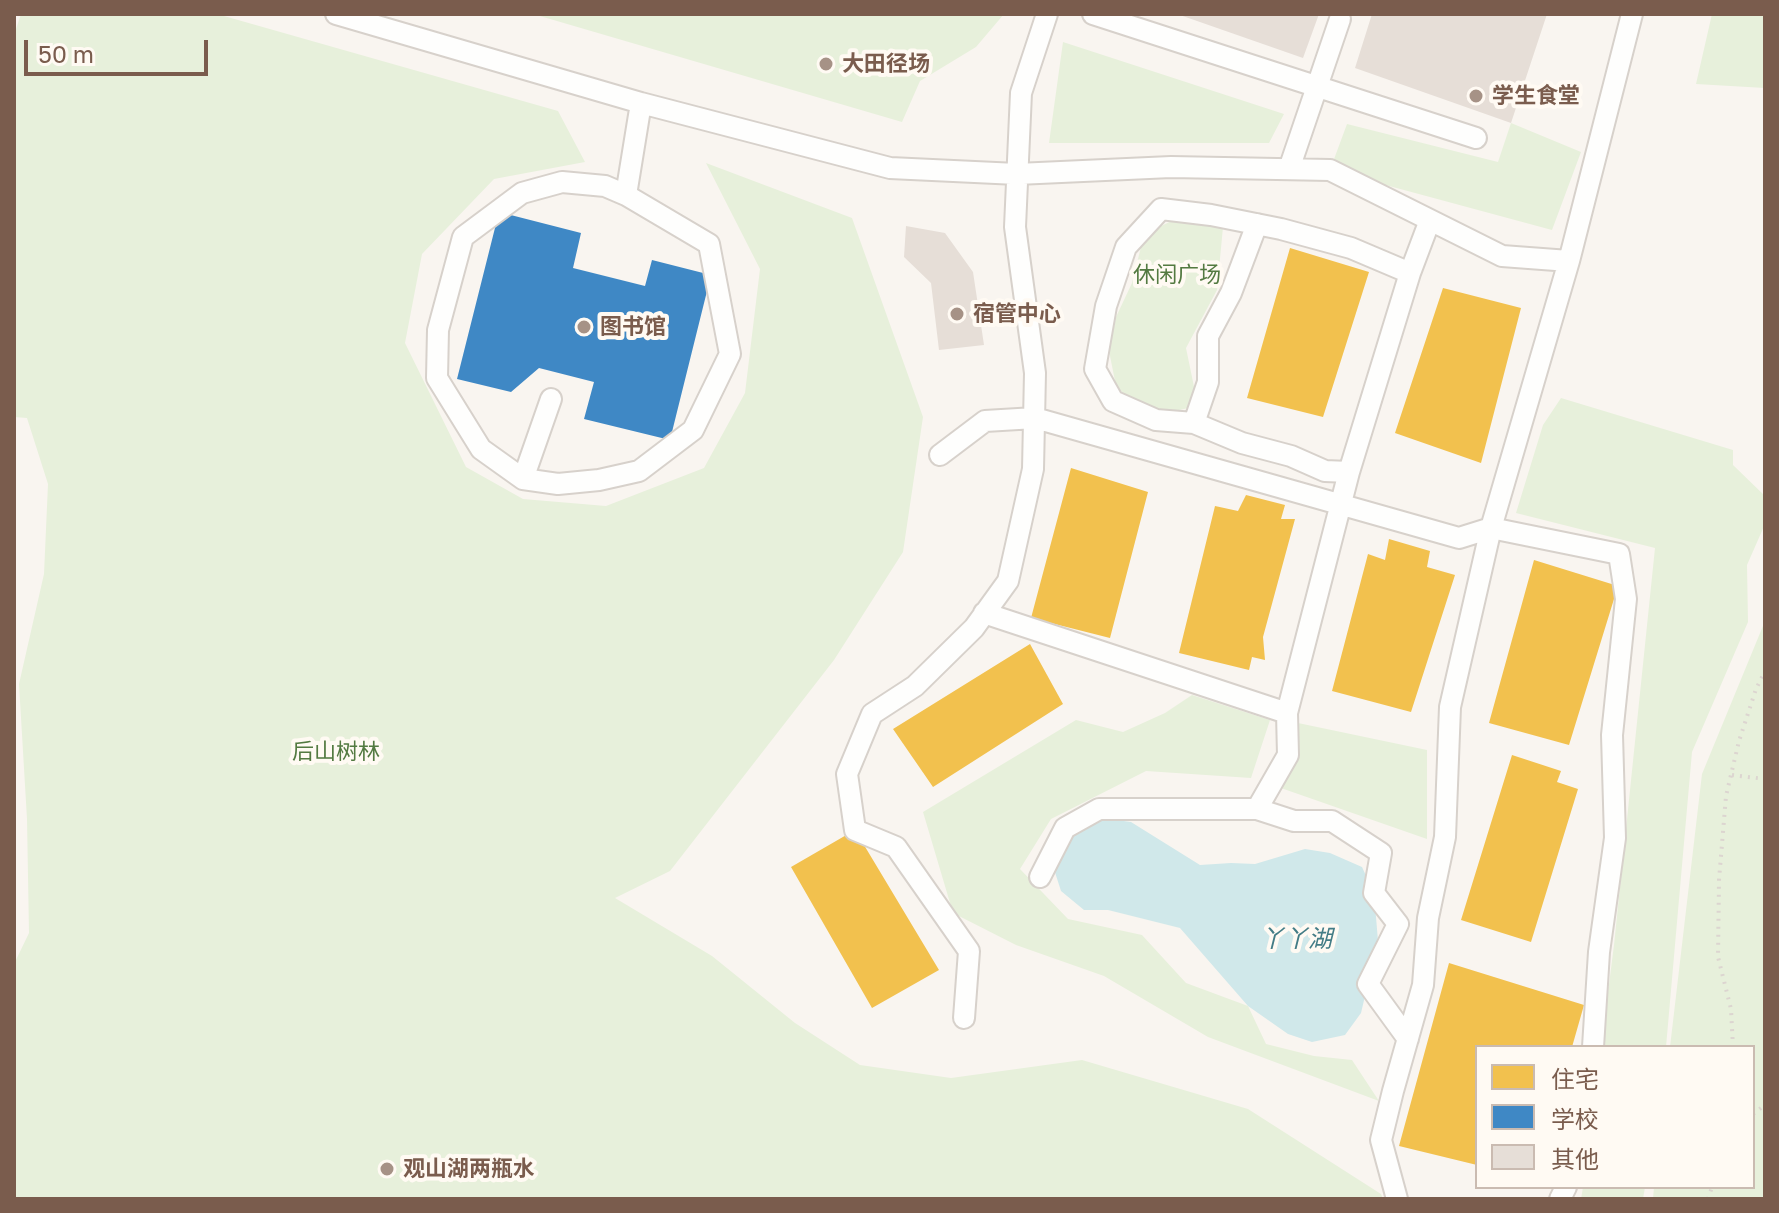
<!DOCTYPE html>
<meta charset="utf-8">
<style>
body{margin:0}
#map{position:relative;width:1779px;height:1213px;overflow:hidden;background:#f9f5f0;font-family:"Golos Text","Noto Sans SC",sans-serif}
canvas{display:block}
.frame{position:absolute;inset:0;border:16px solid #7a5c4d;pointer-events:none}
.legend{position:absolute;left:1475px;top:1045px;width:280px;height:144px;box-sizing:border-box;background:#fffaf3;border:2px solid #cabbb1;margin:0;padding:10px 14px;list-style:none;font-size:24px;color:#7a5c4d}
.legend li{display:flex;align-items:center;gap:16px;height:40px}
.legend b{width:40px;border:2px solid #cabbb1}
.scale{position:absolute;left:24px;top:40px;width:184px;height:36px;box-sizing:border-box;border:4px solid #7a5c4d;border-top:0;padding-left:10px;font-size:24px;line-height:28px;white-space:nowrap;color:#7a5c4d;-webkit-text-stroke:6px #fffaf3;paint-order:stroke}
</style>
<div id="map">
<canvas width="1779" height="1213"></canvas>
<div class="frame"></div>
<ul class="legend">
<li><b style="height:22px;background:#f2c14e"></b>住宅</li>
<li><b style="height:22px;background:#3f88c5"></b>学校</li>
<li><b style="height:22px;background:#e6ded7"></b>其他</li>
</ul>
<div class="scale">50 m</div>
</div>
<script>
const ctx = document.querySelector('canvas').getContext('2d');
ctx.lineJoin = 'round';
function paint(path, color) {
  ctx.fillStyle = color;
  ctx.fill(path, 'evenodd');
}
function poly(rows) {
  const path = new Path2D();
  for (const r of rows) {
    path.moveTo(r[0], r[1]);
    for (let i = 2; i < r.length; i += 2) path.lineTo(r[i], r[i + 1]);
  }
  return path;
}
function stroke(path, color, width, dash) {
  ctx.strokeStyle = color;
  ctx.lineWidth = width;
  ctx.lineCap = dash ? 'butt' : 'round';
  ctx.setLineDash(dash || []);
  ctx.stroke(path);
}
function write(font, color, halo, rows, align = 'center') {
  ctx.font = font + ' "Golos Text","Noto Sans SC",sans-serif';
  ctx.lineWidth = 8;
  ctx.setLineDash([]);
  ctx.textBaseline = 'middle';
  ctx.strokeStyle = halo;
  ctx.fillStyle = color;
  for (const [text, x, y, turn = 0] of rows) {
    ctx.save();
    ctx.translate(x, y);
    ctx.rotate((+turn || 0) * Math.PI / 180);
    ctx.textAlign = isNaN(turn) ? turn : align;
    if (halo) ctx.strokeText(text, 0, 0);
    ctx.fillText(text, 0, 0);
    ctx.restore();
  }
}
paint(poly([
 [21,14,217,14,558,111,585,162,494,179,422,254,405,343,466,467,523,499,606,506,704,468,745,393,760,269,706,163,852,218,923,417,903,552,834,660,670,871,615,898,712,956,795,1023,860,1065,951,1078,1082,1060,1248,1109,1381,1194,1383,1199,14,1199,14,964,29,933,27,819,19,684,44,574,48,484,27,418,14,417,14,35],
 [533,14,1004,14,976,47,920,81,902,122],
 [1712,14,1765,14,1765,88,1696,84],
 [1063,42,1284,114,1269,143,1049,143],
 [1511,123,1581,152,1552,230,1330,170,1347,124,1498,162],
 [1182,216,1223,227,1217,290,1186,348,1198,406,1170,412,1140,410,1116,386,1109,351,1116,317,1132,283,1141,247,1159,227],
 [1561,398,1733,450,1733,465,1765,496,1765,524,1747,565,1748,622,1692,752,1666,1047,1601,1047,1614,945,1655,548,1516,513,1543,425],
 [1765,621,1765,1199,1653,1199,1654,1187,1753,1187,1753,1047,1670,1047,1702,774],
 [1192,695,1270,720,1251,778,1146,771,1051,819,1020,869,1068,919,1142,935,1186,983,1248,1006,1266,1044,1314,1056,1352,1060,1379,1101,1208,1037,1104,976,1016,945,953,913,923,812,1076,720,1123,732,1165,713],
 [1298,723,1427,750,1427,839,1278,787],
 [1583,1187,1645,1187,1643,1199,1581,1199]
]), '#e7f0db');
paint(poly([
 [1102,818,1131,822,1200,865,1231,863,1255,864,1305,849,1330,853,1362,867,1374,893,1378,941,1361,1013,1345,1035,1312,1042,1288,1034,1248,1006,1180,928,1108,910,1084,910,1061,891,1052,863,1066,838]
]), '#d0e8ea');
paint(poly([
 [1290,248,1369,272,1323,417,1247,398],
 [1443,288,1521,308,1481,463,1395,433],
 [1071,468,1148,492,1110,638,1031,618],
 [1246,495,1285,505,1281,519,1295,519,1263,637,1265,660,1252,657,1249,670,1179,653,1215,506,1238,511],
 [1389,539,1430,551,1427,567,1455,575,1411,712,1332,691,1368,554,1385,560],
 [1534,560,1618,586,1569,745,1489,723],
 [1030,644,1063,704,933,787,893,729],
 [1512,755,1561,771,1557,782,1578,789,1531,942,1461,920],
 [855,830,939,970,872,1008,791,867],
 [1449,963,1584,1005,1572,1047,1477,1047,1477,1165,1399,1146]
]), '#f2c14e');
paint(poly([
 [499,212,581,233,573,268,645,286,652,260,711,275,670,440,584,419,594,382,539,368,511,392,457,379]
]), '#3f88c5');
paint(poly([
 [1177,14,1319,14,1303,58],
 [1372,14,1547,14,1511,123,1355,68],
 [906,226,945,233,973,272,984,345,939,350,931,283,904,257]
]), '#e6ded7');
const street = poly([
 [336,14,641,103,890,168,1017,174,1171,167,1330,170,1502,256,1569,261],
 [1093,14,1476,138],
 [1289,169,1340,19],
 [626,195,605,186,562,182,522,193,463,237,438,330,437,378,481,449,523,479,558,484,599,480,639,471,693,430,730,354,709,244,626,195,641,103],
 [1194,423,1208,382,1208,336,1231,293,1257,224],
 [940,455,985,421,1035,418,1459,538,1491,528,1619,554,1626,599,1612,735,1615,838,1599,952,1593,1047],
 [1349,472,1410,273],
 [523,479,551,399],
 [984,613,1287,713],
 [1040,877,1065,828,1099,809,1257,809],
 [964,1018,969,951,896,847,855,830,847,774,872,714,915,686,974,628,1008,581,1033,469,1035,373,1015,227,1021,93,1047,14],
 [1408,1039,1368,984,1398,924,1374,893,1381,853,1332,821,1294,821,1257,809,1288,755,1287,713,1349,472,1325,471,1291,456,1242,443,1194,423,1156,420,1113,401,1095,369,1106,306,1126,247,1161,209,1211,215,1281,229,1351,248,1410,273,1430,220],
 [1397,1199,1381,1140,1393,1091,1423,985,1428,918,1445,837,1450,707,1491,528,1569,261,1632,14],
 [1560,1199,1566,1187]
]);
stroke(street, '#d7d1cb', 24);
stroke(poly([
 [1732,775,1765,779],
 [1733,1047,1731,1009,1718,957,1719,880,1726,796,1739,741,1756,689,1765,671],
 [1753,1114,1765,1105],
 [1708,1199,1712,1187]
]), '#dcd5d0', 4, [2, 6]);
stroke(street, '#fefefd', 20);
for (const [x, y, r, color] of [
 [826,64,8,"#a69286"],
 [1476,96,8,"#a69286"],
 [957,314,8,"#a69286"],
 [584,327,8,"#a69286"],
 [387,1169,8,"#a69286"]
]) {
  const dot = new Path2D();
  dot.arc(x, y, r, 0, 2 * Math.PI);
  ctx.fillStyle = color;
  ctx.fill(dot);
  stroke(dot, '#fffaf3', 3);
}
write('bold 22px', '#7a5c4d', '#fffaf3', [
 ["大田径场",842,64],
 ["学生食堂",1492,96],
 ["宿管中心",973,314],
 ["图书馆",600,327],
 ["观山湖两瓶水",403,1169]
], 'left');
write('22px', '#537a41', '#fffaf3', [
 ["休闲广场",1177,275],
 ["后山树林",336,752]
]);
write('italic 24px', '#437c86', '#fffaf3', [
 ["丫丫湖",1296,939]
]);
</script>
